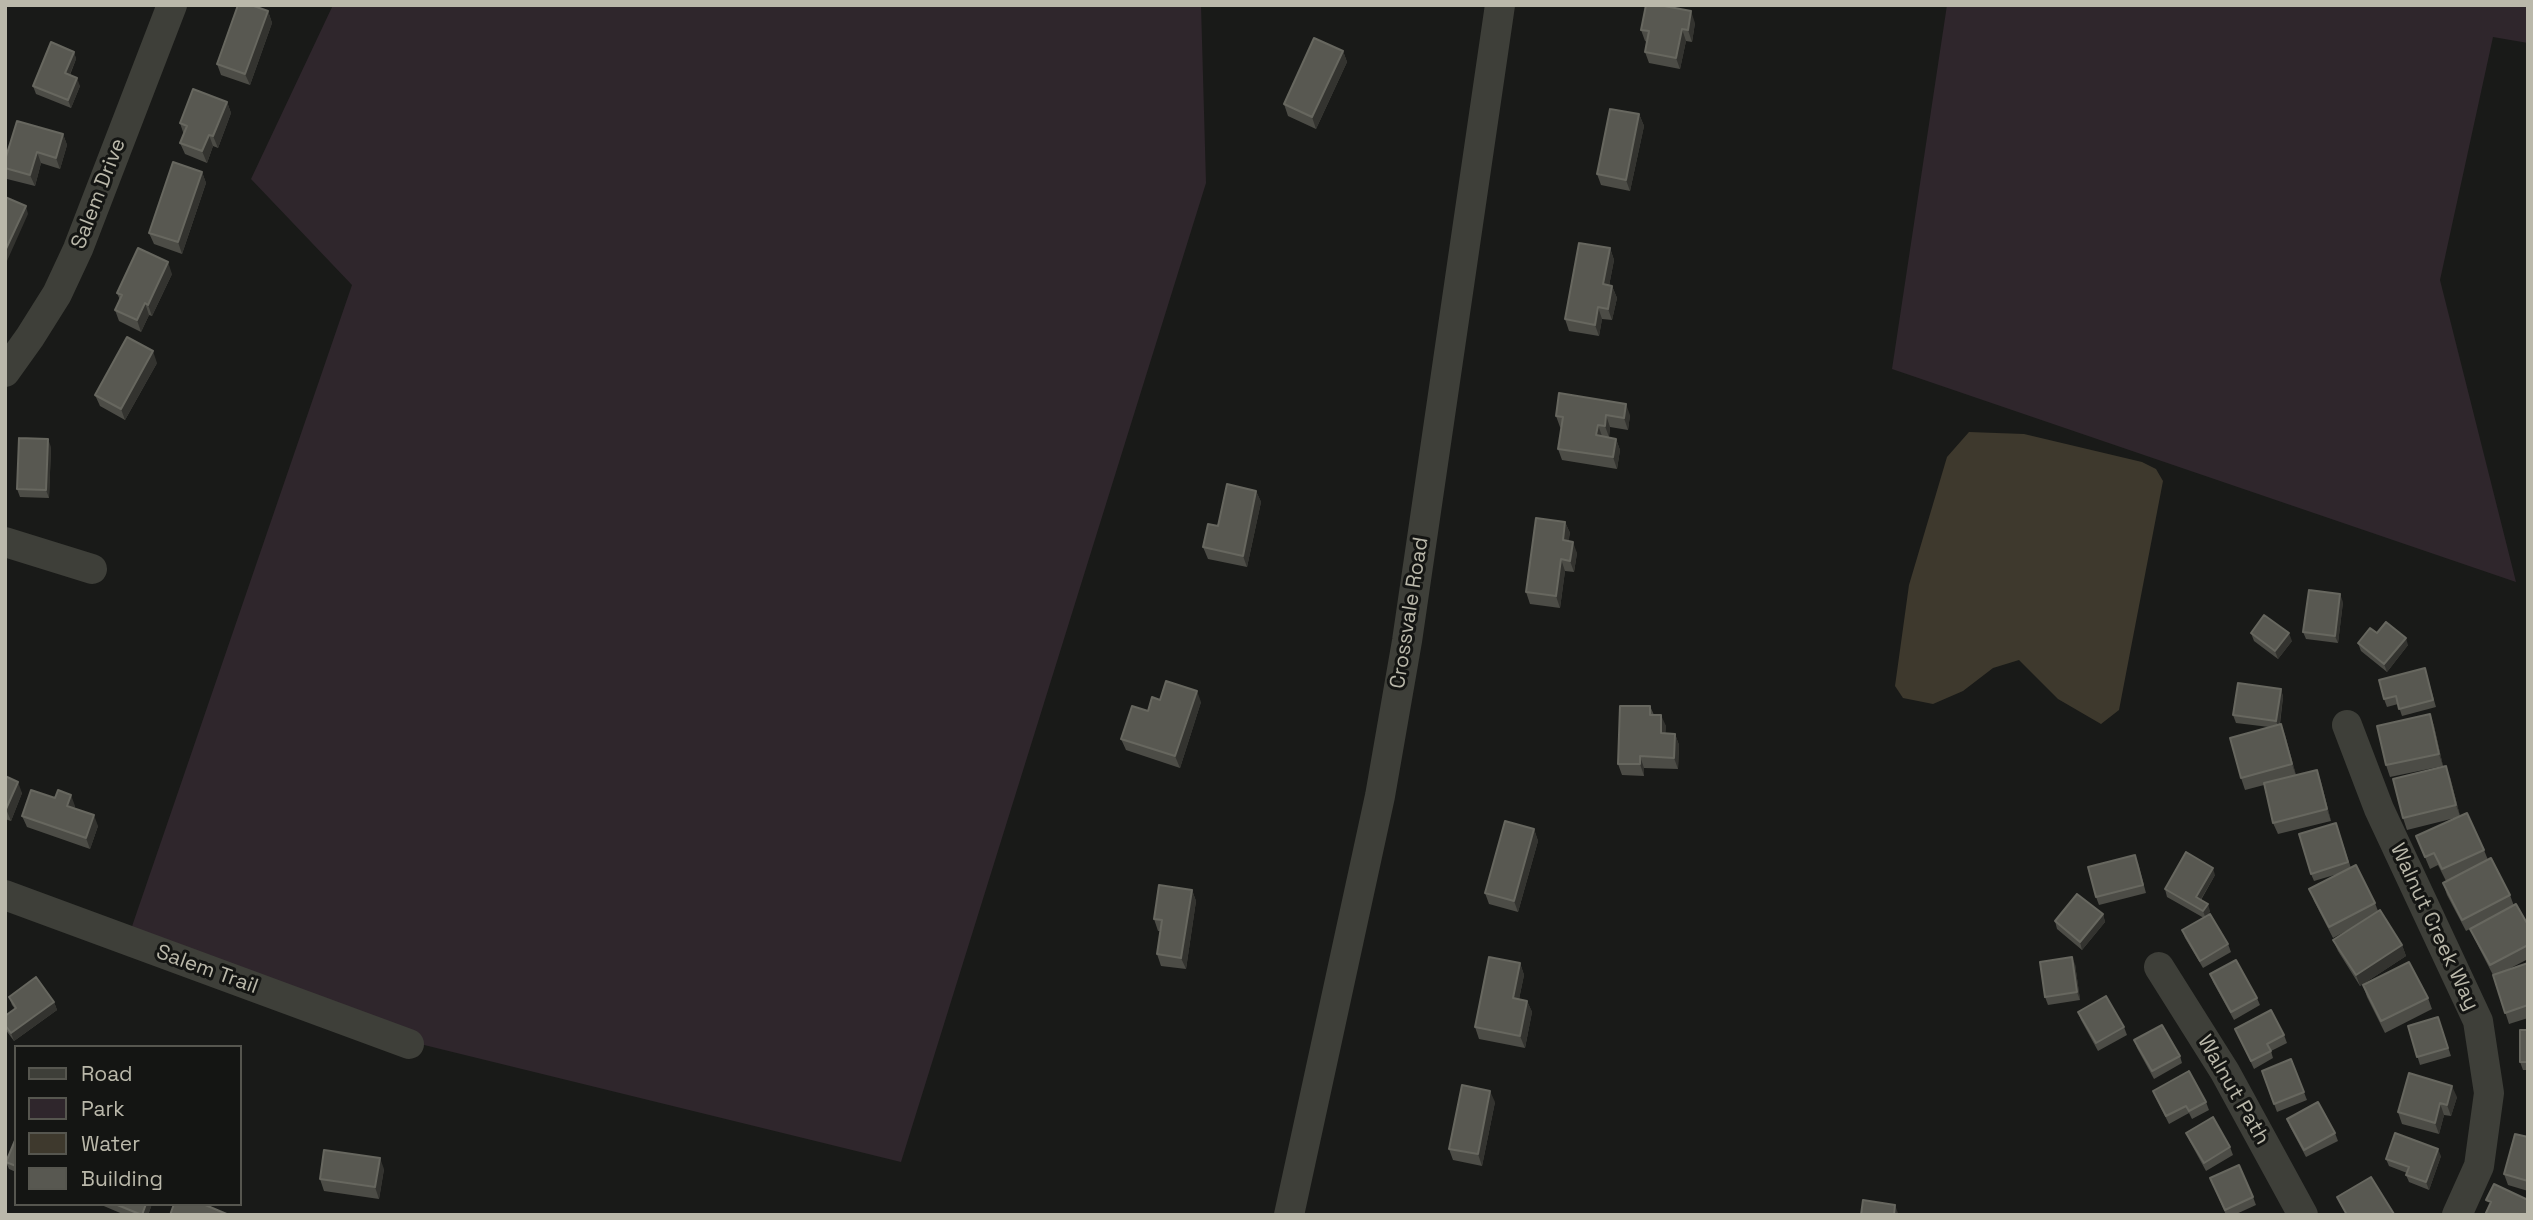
<!DOCTYPE html>
<style>
body{margin:0}
#map{position:relative;width:2533px;height:1220px;overflow:hidden;background:#191a18;font-family:"Space Grotesk",sans-serif}
canvas{display:block}
.frame{position:absolute;inset:0;border:7px solid #bab8aa;pointer-events:none}
.legend{position:absolute;left:14px;top:1045px;width:228px;height:161px;box-sizing:border-box;background:#141513;border:2px solid #56564f;margin:0;padding:9px 12px;list-style:none;font-size:21px;color:#bab8aa}
.legend li{display:flex;align-items:center;gap:14px;height:35px}
.legend b{width:35px;border:2px solid #56564f}
</style>
<div id="map">
<canvas width="2533" height="1220"></canvas>
<div class="frame"></div>
<ul class="legend">
<li><b style="height:9px;background:#3e3f39"></b>Road</li>
<li><b style="height:19px;background:#2f262c"></b>Park</li>
<li><b style="height:19px;background:#3e392d"></b>Water</li>
<li><b style="height:19px;background:#585851"></b>Building</li>
</ul>
</div>
<script>
const ctx = document.querySelector('canvas').getContext('2d');
ctx.lineJoin = 'round';
function paint(path, color) {
  ctx.fillStyle = color;
  ctx.fill(path, 'evenodd');
}
function poly(rows) {
  const path = new Path2D();
  for (const r of rows) {
    path.moveTo(r[0], r[1]);
    for (let i = 2; i < r.length; i += 2) path.lineTo(r[i], r[i + 1]);
  }
  return path;
}
function stroke(path, color, width, dash) {
  ctx.strokeStyle = color;
  ctx.lineWidth = width;
  ctx.lineCap = dash ? 'butt' : 'round';
  ctx.setLineDash(dash || []);
  ctx.stroke(path);
}
function write(font, color, halo, rows, align = 'center') {
  ctx.font = font + ' "Space Grotesk",sans-serif';
  ctx.lineWidth = 6;
  ctx.setLineDash([]);
  ctx.textBaseline = 'middle';
  ctx.strokeStyle = halo;
  ctx.fillStyle = color;
  for (const [text, x, y, turn = 0] of rows) {
    ctx.save();
    ctx.translate(x, y);
    ctx.rotate((+turn || 0) * Math.PI / 180);
    ctx.textAlign = isNaN(turn) ? turn : align;
    if (halo) ctx.strokeText(text, 0, 0);
    ctx.fillText(text, 0, 0);
    ctx.restore();
  }
}
paint(poly([
 [333,5,1201,5,1206,183,901,1162,416,1043,128,938,352,285,251,179],
 [1947,5,2528,5,2528,43,2493,37,2440,280,2516,582,1892,369]
]), '#2f262c');
paint(poly([
 [1969,432,2024,434,2142,462,2156,469,2163,481,2119,710,2101,724,2058,699,2019,660,1993,668,1963,691,1933,704,1903,698,1895,686,1909,585,1947,457]
]), '#3e392d');
stroke(poly([
 [5,372,30,337,57,294,78,249,172,5],
 [5,542,92,569],
 [2347,725,2379,809,2478,1021,2489,1093,2479,1166,2457,1215],
 [5,895,409,1044],
 [2159,967,2225,1072,2303,1215],
 [1289,1215,1380,796,1407,641,1500,5]
]), '#3e3f39', 30);
paint(poly([
 [268,11,272,23,250,85,221,75,217,64],
 [1695,23,1692,42,1686,41,1680,69,1649,63,1645,52,1647,42,1645,41,1641,30],
 [1343,51,1347,62,1316,129,1288,116,1284,104],
 [74,52,76,59,70,75,80,86,71,108,36,94,33,86],
 [227,102,231,113,218,148,213,146,207,163,185,154,180,143,184,135,180,123],
 [1639,114,1644,126,1630,191,1601,185,1597,174],
 [63,134,67,145,60,169,41,163,35,186,7,179,5,173,5,160],
 [202,172,206,183,182,254,154,244,149,233],
 [1610,248,1614,260,1609,286,1612,286,1617,298,1612,320,1602,319,1599,336,1569,331,1565,319],
 [172,274,152,316,149,315,141,332,119,321,115,310,120,300,117,293],
 [157,363,125,420,100,406,95,395],
 [1630,415,1628,430,1610,427,1609,437,1616,439,1620,450,1617,469,1562,460,1558,449,1561,428,1560,427,1556,416],
 [51,447,49,498,20,497,17,489],
 [1256,491,1261,502,1247,567,1208,559,1203,547],
 [1565,522,1570,533,1568,541,1577,553,1574,572,1565,571,1560,608,1530,604,1526,592],
 [2343,602,2338,643,2306,639,2303,632],
 [2251,633,2292,641,2278,659,2254,641],
 [2377,633,2408,645,2387,672,2361,651,2358,643],
 [2425,668,2436,707,2402,716,2398,704,2387,707,2384,699],
 [2281,689,2283,697,2280,724,2281,724,2285,735,2296,775,2317,770,2321,782,2331,821,2278,834,2273,823,2264,785,2245,790,2241,778,2269,727,2236,723,2233,715],
 [1160,700,1201,702,1180,768,1126,750,1121,739],
 [1650,706,1654,715,1666,726,1665,733,1675,734,1679,745,1678,769,1644,768,1644,776,1622,775,1618,764],
 [2430,714,2434,726,2443,766,2390,777,2386,765],
 [5,776,22,793,11,821,5,819],
 [2450,777,2460,816,2484,850,2488,860,2510,895,2514,906,2528,925,2528,959,2507,970,2528,963,2528,1018,2509,1024,2493,975,2475,940,2470,929,2466,931,2447,895,2443,883,2464,872,2446,881,2438,865,2430,869,2416,836,2459,817,2407,830,2403,818],
 [55,798,75,806,74,808,98,826,90,849,27,827,22,816],
 [2336,823,2351,868,2375,903,2378,911,2402,945,2406,956,2360,986,2338,951,2333,940,2350,929,2333,938,2314,901,2310,889,2341,873,2314,881,2311,874],
 [1534,829,1538,841,1518,912,1489,904,1485,893],
 [2138,863,2146,893,2099,905,2096,897],
 [2215,875,2201,900,2210,911,2208,915,2228,944,2231,952,2203,968,2185,938,2182,930,2204,918,2167,897,2165,889],
 [1192,890,1196,901,1186,969,1161,966,1157,954,1160,931,1158,931,1154,919],
 [2103,914,2105,922,2082,950,2057,929,2055,921],
 [1520,963,1524,975,1519,999,1527,1001,1532,1012,1525,1048,1479,1039,1475,1027],
 [2075,964,2080,1000,2048,1005,2045,997],
 [2210,974,2257,998,2260,1005,2234,1020,2213,982],
 [2363,985,2428,998,2432,1009,2385,1033,2367,997],
 [9,997,54,1002,57,1010,14,1041,5,1029,5,1016,15,1009,12,1005],
 [2078,1012,2124,1027,2127,1035,2098,1051,2081,1020],
 [2438,1017,2451,1056,2420,1065,2408,1026],
 [2235,1029,2284,1035,2287,1043,2271,1051,2273,1058,2254,1069],
 [2528,1030,2528,1070,2523,1070,2520,1062],
 [2134,1040,2180,1056,2182,1063,2154,1079,2137,1048],
 [2291,1059,2307,1100,2277,1112,2262,1071],
 [2153,1091,2206,1102,2209,1110,2192,1119,2189,1113,2169,1124,2156,1098],
 [2457,1097,2451,1116,2444,1115,2439,1134,2402,1124,2398,1112],
 [1495,1102,1482,1166,1453,1160,1449,1149],
 [2287,1119,2335,1133,2338,1141,2306,1157,2290,1127],
 [2186,1133,2230,1147,2233,1155,2206,1171,2189,1140],
 [2528,1137,2528,1191,2508,1185,2504,1174],
 [16,1138,16,1172,9,1169,6,1162],
 [2441,1156,2429,1190,2409,1182,2406,1175,2407,1173,2389,1166,2386,1159],
 [384,1169,379,1199,324,1191,320,1179],
 [2210,1178,2253,1197,2256,1205,2234,1215,2226,1215],
 [99,1204,152,1204,148,1215,125,1215]
]), '#4c4c46');
paint(poly([
 [268,11,272,23,250,85,245,74],
 [1691,11,1695,23,1692,42,1688,30],
 [1682,29,1686,41,1680,69,1676,58],
 [1343,51,1347,62,1316,129,1312,117],
 [74,52,76,59,67,81,65,73],
 [77,78,80,86,71,108,68,100],
 [227,102,231,113,218,148,213,136],
 [1639,114,1644,126,1630,191,1626,180],
 [63,134,67,145,60,169,56,158],
 [209,135,213,146,207,163,202,151],
 [37,152,41,163,35,186,30,175],
 [202,172,206,183,182,254,178,242],
 [26,206,28,214,7,261,5,256,5,251],
 [1610,248,1614,260,1607,296,1603,284],
 [168,262,172,274,152,316,148,305],
 [1612,286,1617,298,1612,320,1608,309],
 [145,303,149,315,141,332,137,320],
 [1598,307,1602,319,1599,336,1595,325],
 [153,351,157,363,125,420,121,409],
 [1626,404,1630,415,1628,430,1624,418],
 [1606,415,1610,427,1609,437,1605,426],
 [1598,425,1602,436,1596,435],
 [48,439,51,447,49,498,46,490],
 [1616,439,1620,450,1617,469,1613,457],
 [1256,491,1261,502,1247,567,1243,556],
 [1565,522,1570,533,1567,552,1563,540],
 [1573,542,1577,553,1574,572,1570,561],
 [1561,559,1565,571,1560,608,1556,596],
 [2340,594,2343,602,2338,643,2335,636],
 [2289,633,2292,641,2278,659,2275,651],
 [2406,638,2408,645,2387,672,2384,664],
 [2281,689,2283,697,2279,728,2276,721],
 [1197,691,1201,702,1180,768,1175,756],
 [2430,714,2434,726,2443,766,2439,754],
 [1661,715,1666,726,1665,745,1661,733],
 [2281,724,2285,735,2296,776,2292,764],
 [1675,734,1679,745,1678,769,1674,758],
 [1640,756,1644,768,1644,776,1640,764],
 [2446,766,2450,777,2460,816,2456,805],
 [2317,770,2321,782,2331,821,2327,809],
 [18,782,22,793,11,821,6,809],
 [71,795,75,806,71,817,67,806],
 [94,815,98,826,90,849,86,838],
 [1534,829,1538,841,1518,912,1514,901],
 [2213,868,2215,875,2198,904,2196,897],
 [1192,890,1196,901,1186,969,1181,958],
 [2208,904,2210,911,2206,919,2203,911],
 [2103,914,2105,922,2082,950,2080,942],
 [2402,945,2406,956,2360,986,2356,975],
 [2072,957,2075,964,2080,1000,2077,992],
 [1520,963,1524,975,1517,1009,1513,998],
 [1527,1001,1532,1012,1525,1048,1520,1036],
 [54,1002,57,1010,14,1041,11,1033],
 [2452,1086,2457,1097,2451,1116,2447,1105],
 [1490,1091,1495,1102,1482,1166,1478,1154],
 [2440,1103,2444,1115,2439,1134,2435,1123],
 [2438,1149,2441,1156,2429,1190,2426,1182],
 [380,1158,384,1169,379,1199,375,1187],
 [146,1204,152,1204,148,1215,142,1215],
 [1895,1205,1898,1213,1897,1215,1894,1215]
]), '#33332f');
const building = poly([
 [238,5,251,5,268,11,245,74,217,64,238,5],
 [1646,5,1659,5,1691,11,1688,30,1682,29,1676,58,1645,52,1649,31,1641,30,1646,5],
 [1314,38,1343,51,1312,117,1284,104,1314,38],
 [51,42,74,52,65,73,77,78,68,100,33,86,51,42],
 [193,89,227,102,213,136,209,135,202,151,180,143,187,126,180,123,193,89],
 [1610,109,1639,114,1626,180,1597,174,1610,109],
 [17,121,63,134,56,158,37,152,30,175,5,168,5,160,17,121],
 [173,162,202,172,178,242,149,233,173,162],
 [5,197,26,206,5,251,5,197],
 [1579,243,1610,248,1603,284,1612,286,1608,309,1598,307,1595,325,1565,319,1579,243],
 [138,248,168,262,148,305,145,303,137,320,115,310,122,295,117,293,138,248],
 [127,337,153,351,121,409,95,395,127,337],
 [1559,393,1626,404,1624,418,1606,415,1605,426,1598,425,1596,435,1616,439,1613,457,1558,449,1563,417,1556,416,1559,393],
 [19,438,48,439,46,490,17,489,19,438],
 [1227,484,1256,491,1243,556,1203,547,1208,524,1218,526,1227,484],
 [1536,518,1565,522,1563,540,1573,542,1570,561,1561,559,1556,596,1526,592,1536,518],
 [2309,590,2340,594,2335,636,2303,632,2309,590],
 [2264,615,2289,633,2275,651,2251,633,2264,615],
 [2386,622,2406,638,2384,664,2358,643,2370,628,2377,633,2386,622],
 [2425,668,2433,700,2399,709,2396,696,2384,699,2379,680,2425,668],
 [1166,681,1197,691,1175,756,1121,739,1132,706,1148,711,1152,697,1160,700,1166,681],
 [2238,683,2281,689,2276,721,2233,715,2238,683],
 [1620,706,1650,706,1650,715,1661,715,1661,733,1675,734,1674,758,1640,756,1640,764,1618,764,1620,706],
 [2430,714,2439,754,2386,765,2377,726,2430,714],
 [2281,724,2292,764,2241,778,2230,738,2281,724],
 [2446,766,2456,805,2403,818,2393,779,2446,766],
 [2317,770,2327,809,2273,823,2264,783,2317,770],
 [5,776,18,782,6,809,5,809,5,776],
 [31,790,55,798,58,790,71,795,67,806,94,815,86,838,22,816,31,790],
 [2467,813,2484,850,2442,869,2434,853,2425,857,2416,836,2467,813],
 [1505,821,1534,829,1514,901,1485,893,1505,821],
 [2336,823,2348,862,2311,874,2299,834,2336,823],
 [2186,852,2213,868,2196,897,2208,904,2203,911,2165,889,2186,852],
 [2135,855,2143,885,2096,897,2088,867,2135,855],
 [2491,858,2510,895,2462,920,2443,883,2491,858],
 [2356,865,2375,903,2329,927,2309,889,2356,865],
 [1159,885,1192,890,1181,958,1157,954,1162,920,1154,919,1159,885],
 [2077,894,2103,914,2080,942,2055,921,2077,894],
 [2516,904,2528,925,2528,945,2490,965,2470,929,2516,904],
 [2380,910,2402,945,2356,975,2333,940,2380,910],
 [2210,914,2228,944,2200,961,2182,930,2210,914],
 [1489,957,1520,963,1513,998,1527,1001,1520,1036,1475,1027,1489,957],
 [2072,957,2077,992,2045,997,2040,962,2072,957],
 [2236,960,2257,998,2231,1012,2210,974,2236,960],
 [2409,962,2428,998,2381,1021,2363,985,2409,962],
 [2528,963,2528,1005,2505,1013,2493,975,2528,963],
 [36,977,54,1002,11,1033,5,1025,5,1016,16,1008,9,997,36,977],
 [2106,996,2124,1027,2096,1043,2078,1012,2106,996],
 [2271,1010,2284,1035,2267,1044,2271,1051,2251,1061,2235,1029,2271,1010],
 [2438,1017,2448,1048,2417,1057,2408,1026,2438,1017],
 [2162,1025,2180,1056,2152,1071,2134,1040,2162,1025],
 [2520,1030,2528,1030,2528,1062,2520,1062,2520,1030],
 [2291,1059,2304,1092,2274,1104,2262,1071,2291,1059],
 [2189,1071,2206,1102,2189,1111,2186,1106,2166,1116,2153,1091,2189,1071],
 [2409,1073,2452,1086,2447,1105,2440,1103,2435,1123,2398,1112,2409,1073],
 [1462,1085,1490,1091,1478,1154,1449,1149,1462,1085],
 [2318,1102,2335,1133,2304,1150,2287,1119,2318,1102],
 [2213,1117,2230,1147,2204,1163,2186,1133,2213,1117],
 [2395,1133,2438,1149,2426,1182,2406,1175,2409,1167,2386,1159,2395,1133],
 [2515,1134,2528,1137,2528,1181,2504,1174,2515,1134],
 [16,1138,16,1166,6,1162,16,1138],
 [324,1150,380,1158,375,1187,320,1179,324,1150],
 [2239,1165,2253,1197,2225,1210,2210,1178,2239,1165],
 [2371,1177,2394,1214,2392,1215,2347,1215,2337,1197,2371,1177],
 [2494,1184,2528,1200,2528,1215,2485,1215,2491,1202,2486,1200,2494,1184],
 [1863,1200,1895,1205,1894,1215,1861,1215,1863,1200],
 [115,1204,146,1204,142,1215,115,1204],
 [174,1204,203,1204,229,1215,170,1215,174,1204]
]);
paint(building, '#585851');
stroke(building, '#67675f', 2);
write('21px', '#bab8aa', '#141513', [
 ["Salem Drive",99,194,-69],
 ["Crossvale Road",1410,613,-81],
 ["Walnut Creek Way",2434,927,65],
 ["Salem Trail",207,970,20],
 ["Walnut Path",2233,1090,60]
]);
</script>
